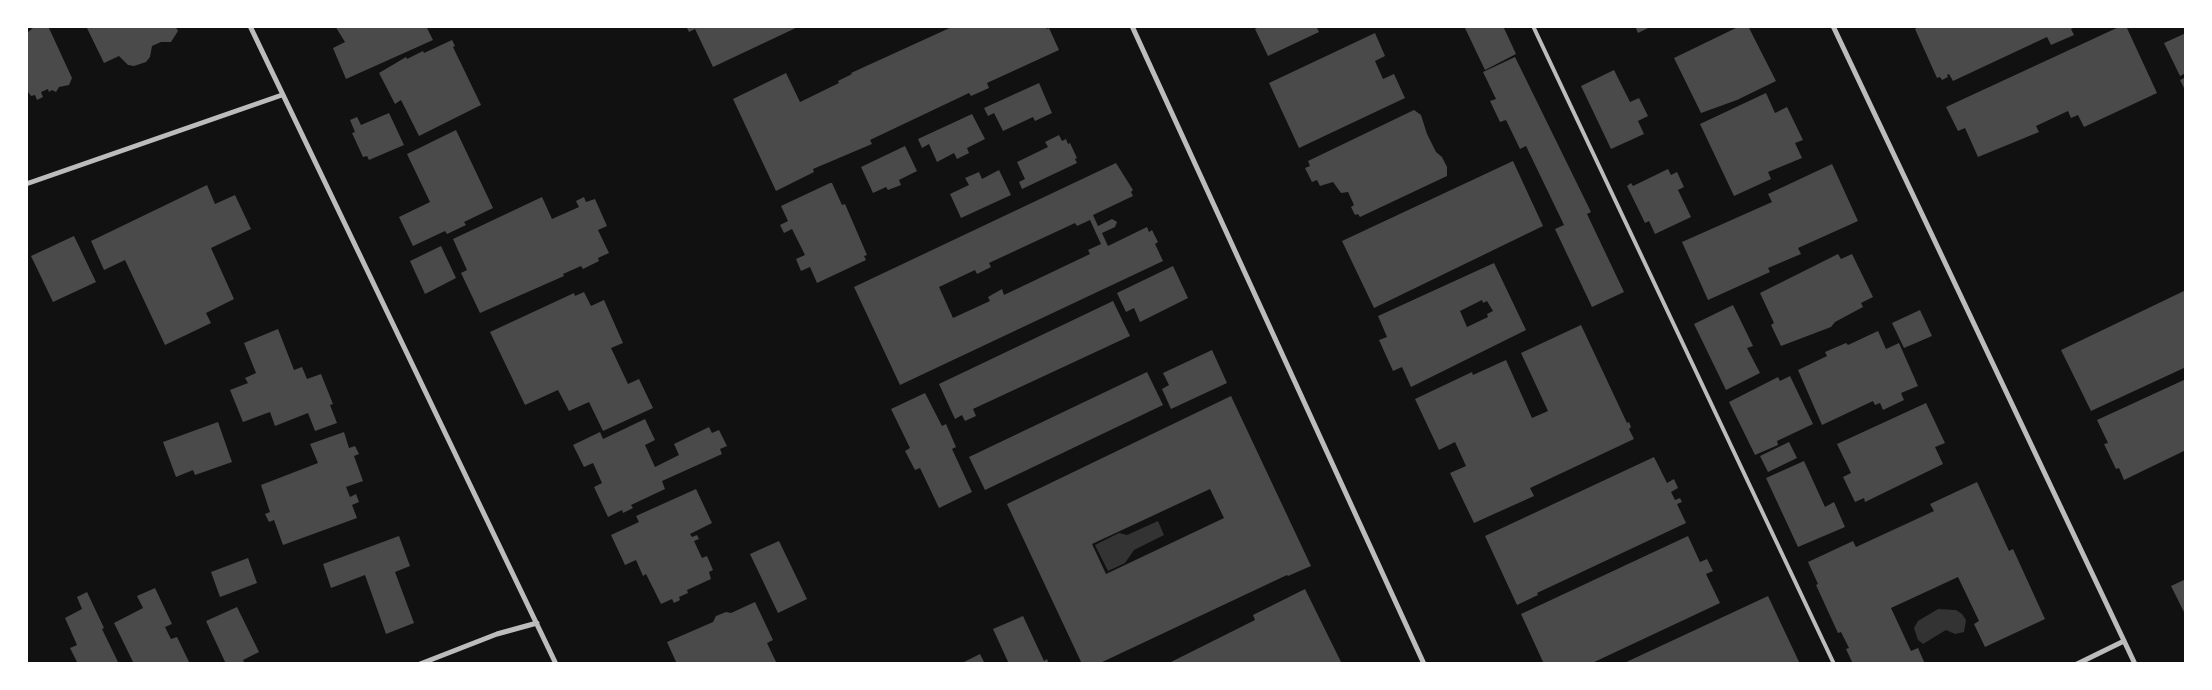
<!DOCTYPE html>
<style>
body{margin:0}
#map{position:relative;width:2212px;height:690px;overflow:hidden;background:#111;font-family:"DM Sans",sans-serif}
canvas{display:block}
.frame{position:absolute;inset:0;border:28px solid #fff;pointer-events:none}
</style>
<div id="map">
<canvas width="2212" height="690"></canvas>
<div class="frame"></div>
</div>
<script>
const ctx = document.querySelector('canvas').getContext('2d');
ctx.lineJoin = 'round';
function paint(path, color) {
  ctx.fillStyle = color;
  ctx.fill(path, 'evenodd');
}
function poly(rows) {
  const path = new Path2D();
  for (const r of rows) {
    path.moveTo(r[0], r[1]);
    for (let i = 2; i < r.length; i += 2) path.lineTo(r[i], r[i + 1]);
  }
  return path;
}
function stroke(path, color, width, dash) {
  ctx.strokeStyle = color;
  ctx.lineWidth = width;
  ctx.lineCap = dash ? 'butt' : 'round';
  ctx.setLineDash(dash || []);
  ctx.stroke(path);
}
paint(poly([
 [1158,521,1164,535,1134,550,1125,563,1108,571,1095,545,1119,533,1127,535],
 [1938,609,1956,610,1962,614,1966,620,1964,632,1955,634,1946,630,1923,644,1918,640,1914,628,1918,621]
]), '#333');
paint(poly([
 [35,26,48,26,72,78,69,85,59,87,56,92,52,90,49,92,48,89,41,92,43,97,37,100,35,95,31,96,26,89,26,34],
 [86,26,175,26,178,31,171,42,161,42,152,46,150,57,146,62,134,66,128,65,119,56,104,63],
 [335,26,426,26,433,40,346,79,333,48,345,42],
 [686,26,800,26,713,67,695,29,689,32],
 [954,26,1045,26,1047,29,1049,28,1059,50,987,83,989,88,971,96,969,93,870,140,872,144,813,169,814,172,776,191,733,99,786,73,800,102,839,83,838,81,852,74,851,73],
 [1261,26,1316,26,1319,32,1268,56,1255,29],
 [1464,26,1503,26,1516,54,1485,70],
 [1635,26,1652,26,1638,33],
 [1740,26,1748,26,1776,81,1737,100,1701,113,1674,58],
 [1920,26,2077,26,2071,29,2074,35,2051,45,2047,37,1953,81,1949,74,1947,75,1948,77,1942,80,1940,77,1937,78,1915,29],
 [2121,26,2126,26,2157,93,2084,127,2078,115,2071,118,2068,111,2036,126,2039,132,1978,157,1965,128,1958,131,1946,107],
 [1375,33,1385,56,1375,61,1383,79,1394,74,1405,98,1299,148,1269,83],
 [2186,33,2186,73,2180,76,2164,43],
 [452,40,455,46,453,47,481,105,419,136,401,100,395,104,379,73,406,57,407,59,423,51,424,53],
 [1515,57,1591,212,1587,214,1624,292,1592,307,1555,229,1564,225,1526,146,1520,149,1506,120,1500,122,1490,101,1496,99,1483,72],
 [1614,70,1630,102,1639,98,1648,116,1638,121,1644,134,1611,149,1581,86],
 [2186,77,2186,92,2180,80],
 [1039,83,1052,113,1035,121,1033,117,1003,131,994,113,988,116,984,108],
 [1766,93,1775,113,1787,107,1803,140,1795,143,1802,158,1768,172,1771,179,1734,196,1700,124],
 [1414,110,1421,115,1427,134,1436,152,1442,157,1447,167,1447,176,1360,217,1358,214,1355,215,1351,207,1354,205,1348,192,1341,193,1333,182,1320,186,1317,180,1312,182,1305,168,1310,166,1308,161],
 [389,113,404,145,369,160,367,156,363,157,352,133,355,132,350,120,357,117,361,125],
 [972,114,985,139,967,148,969,153,957,159,954,153,937,162,929,144,922,148,918,139],
 [456,130,493,208,464,222,466,225,447,234,445,231,413,246,399,217,430,202,407,154],
 [1059,135,1062,141,1066,139,1068,144,1070,143,1077,158,1075,159,1077,163,1022,189,1019,182,1025,179,1017,162,1048,147,1045,142],
 [905,146,917,171,899,180,901,185,888,190,886,187,873,193,861,167],
 [1513,161,1543,226,1374,308,1342,241],
 [1116,163,1133,190,1131,192,1133,196,1093,215,1098,226,1112,219,1117,222,1115,227,1102,233,1108,246,1147,227,1149,232,1152,230,1158,242,1155,244,1163,261,900,385,854,287],
 [1090,220,1101,244,1088,250,1090,254,1004,295,1002,289,988,297,990,301,953,318,939,287,975,270,977,274,991,267,989,263,1075,223,1077,226],
 [1832,164,1858,221,1798,248,1801,254,1768,268,1770,272,1708,300,1682,242,1772,202,1768,194],
 [1668,169,1671,175,1677,172,1684,187,1678,190,1691,217,1655,234,1649,221,1645,223,1627,186,1631,183,1633,186],
 [999,170,1011,195,961,218,950,194,969,185,965,178,979,172,982,179],
 [830,183,832,183,842,205,845,204,867,255,864,256,866,260,817,283,810,267,801,271,796,259,805,255,792,229,784,233,780,225,788,221,781,206],
 [207,185,215,204,235,195,251,229,211,248,234,299,206,313,211,323,165,345,125,260,104,270,91,241],
 [542,197,552,219,579,207,576,201,584,197,586,202,595,199,607,226,598,230,609,253,598,258,599,261,583,269,581,266,563,274,564,276,480,313,461,273,467,270,453,239],
 [74,236,96,282,53,302,31,256],
 [441,246,456,278,425,294,410,261],
 [1838,254,1841,259,1852,254,1873,297,1861,303,1863,307,1835,322,1831,327,1781,346,1771,325,1774,323,1760,293],
 [1494,263,1526,330,1411,387,1402,367,1393,371,1379,340,1387,337,1378,316],
 [1482,300,1483,303,1487,301,1493,311,1487,314,1488,317,1467,327,1460,311],
 [1173,266,1188,298,1140,322,1134,308,1126,312,1117,293],
 [2186,290,2186,367,2091,411,2061,350],
 [584,292,591,306,604,300,623,343,611,348,628,384,639,379,653,408,603,431,589,402,569,411,558,390,525,405,490,332,574,293,575,296],
 [1113,301,1130,336,973,409,976,416,965,421,962,415,955,419,939,384],
 [1733,305,1753,346,1747,348,1760,373,1726,390,1694,324],
 [1920,310,1932,336,1904,348,1892,323],
 [1581,325,1627,423,1629,422,1631,427,1629,429,1634,439,1530,488,1534,496,1474,523,1450,473,1466,466,1455,442,1439,450,1415,399,1472,372,1473,375,1506,360,1532,418,1548,411,1521,353],
 [278,329,294,370,302,367,307,379,321,374,333,404,330,405,337,423,315,431,308,413,275,426,270,412,243,422,230,390,248,383,245,378,256,373,244,343],
 [1878,331,1886,349,1899,343,1918,386,1901,393,1904,400,1883,410,1880,403,1875,405,1873,401,1822,425,1798,370,1827,356,1825,352,1846,343,1848,345],
 [1212,350,1227,383,1171,409,1162,389,1169,385,1163,373],
 [1147,372,1163,405,985,490,969,457],
 [1790,376,1813,424,1777,441,1778,445,1755,455,1729,402,1778,377,1780,381],
 [2186,379,2186,450,2124,480,2119,468,2116,469,2104,444,2108,443,2097,420],
 [925,393,942,426,946,424,956,447,952,449,972,492,939,508,920,468,915,470,905,451,910,448,891,409],
 [1231,396,1311,566,1288,576,1287,575,1098,664,1082,664,1007,504],
 [1210,489,1224,518,1106,574,1092,544],
 [1926,403,1945,443,1935,447,1943,464,1865,502,1864,498,1855,502,1843,477,1851,473,1837,444],
 [645,419,655,440,645,445,655,467,679,455,674,444,709,427,712,433,719,430,727,446,720,449,722,454,662,481,665,489,631,505,633,508,623,513,622,510,608,517,594,487,602,483,593,463,584,467,573,445,600,432,603,439],
 [218,422,232,462,195,475,193,470,176,477,163,442],
 [344,432,349,448,355,446,359,454,354,456,363,481,346,487,350,497,356,494,359,502,352,505,357,518,283,545,274,520,269,522,265,514,270,512,261,485,318,463,310,444],
 [1789,442,1797,458,1768,472,1760,456],
 [1654,457,1667,483,1674,479,1678,488,1671,492,1675,500,1680,498,1682,502,1677,504,1686,523,1537,593,1538,595,1517,605,1485,536],
 [1804,461,1825,507,1834,502,1845,527,1798,547,1766,478],
 [1977,482,2009,551,2013,549,2045,619,1985,647,1974,624,1979,621,1958,577,1891,608,1911,651,1918,648,1925,664,1853,664,1846,649,1849,648,1841,632,1838,633,1816,585,1818,584,1808,562,1853,541,1856,547,1934,511,1930,504],
 [696,489,712,523,690,534,692,537,697,535,699,539,694,541,702,558,707,556,713,570,709,572,711,579,687,590,688,593,679,597,680,600,674,603,672,599,661,604,646,574,643,576,636,560,625,565,611,535,639,522,636,516],
 [399,536,410,566,395,572,414,623,386,634,365,575,331,588,323,564],
 [1688,536,1700,562,1707,559,1713,571,1706,574,1720,603,1590,664,1544,664,1521,614],
 [779,541,807,599,778,613,750,554],
 [248,558,257,583,220,597,211,572],
 [2186,579,2186,616,2171,586],
 [155,588,172,624,165,627,171,639,177,637,190,664,134,664,114,623,143,608,137,596],
 [1305,589,1342,664,1167,664,1255,620,1253,615],
 [87,592,104,628,102,629,119,664,78,664,70,648,77,645,65,618,82,609,77,597],
 [1768,596,1800,664,1622,664],
 [755,602,773,640,767,643,777,664,677,664,667,642,713,622,716,616,726,612,731,613],
 [237,607,259,652,243,660,244,662,241,664,239,662,226,664,206,621],
 [1023,616,1044,661,1047,659,1049,664,1009,664,993,629],
 [980,654,985,664,960,664]
]), '#4a4a4a');
stroke(poly([
 [1533,26,1834,664]
]), '#bcbcbc', 4);
stroke(poly([
 [250,26,556,664],
 [1132,26,1424,664],
 [1833,26,2135,664],
 [26,184,282,95],
 [420,664,497,634,537,623],
 [2077,664,2124,641]
]), '#bcbcbc', 5);
</script>
